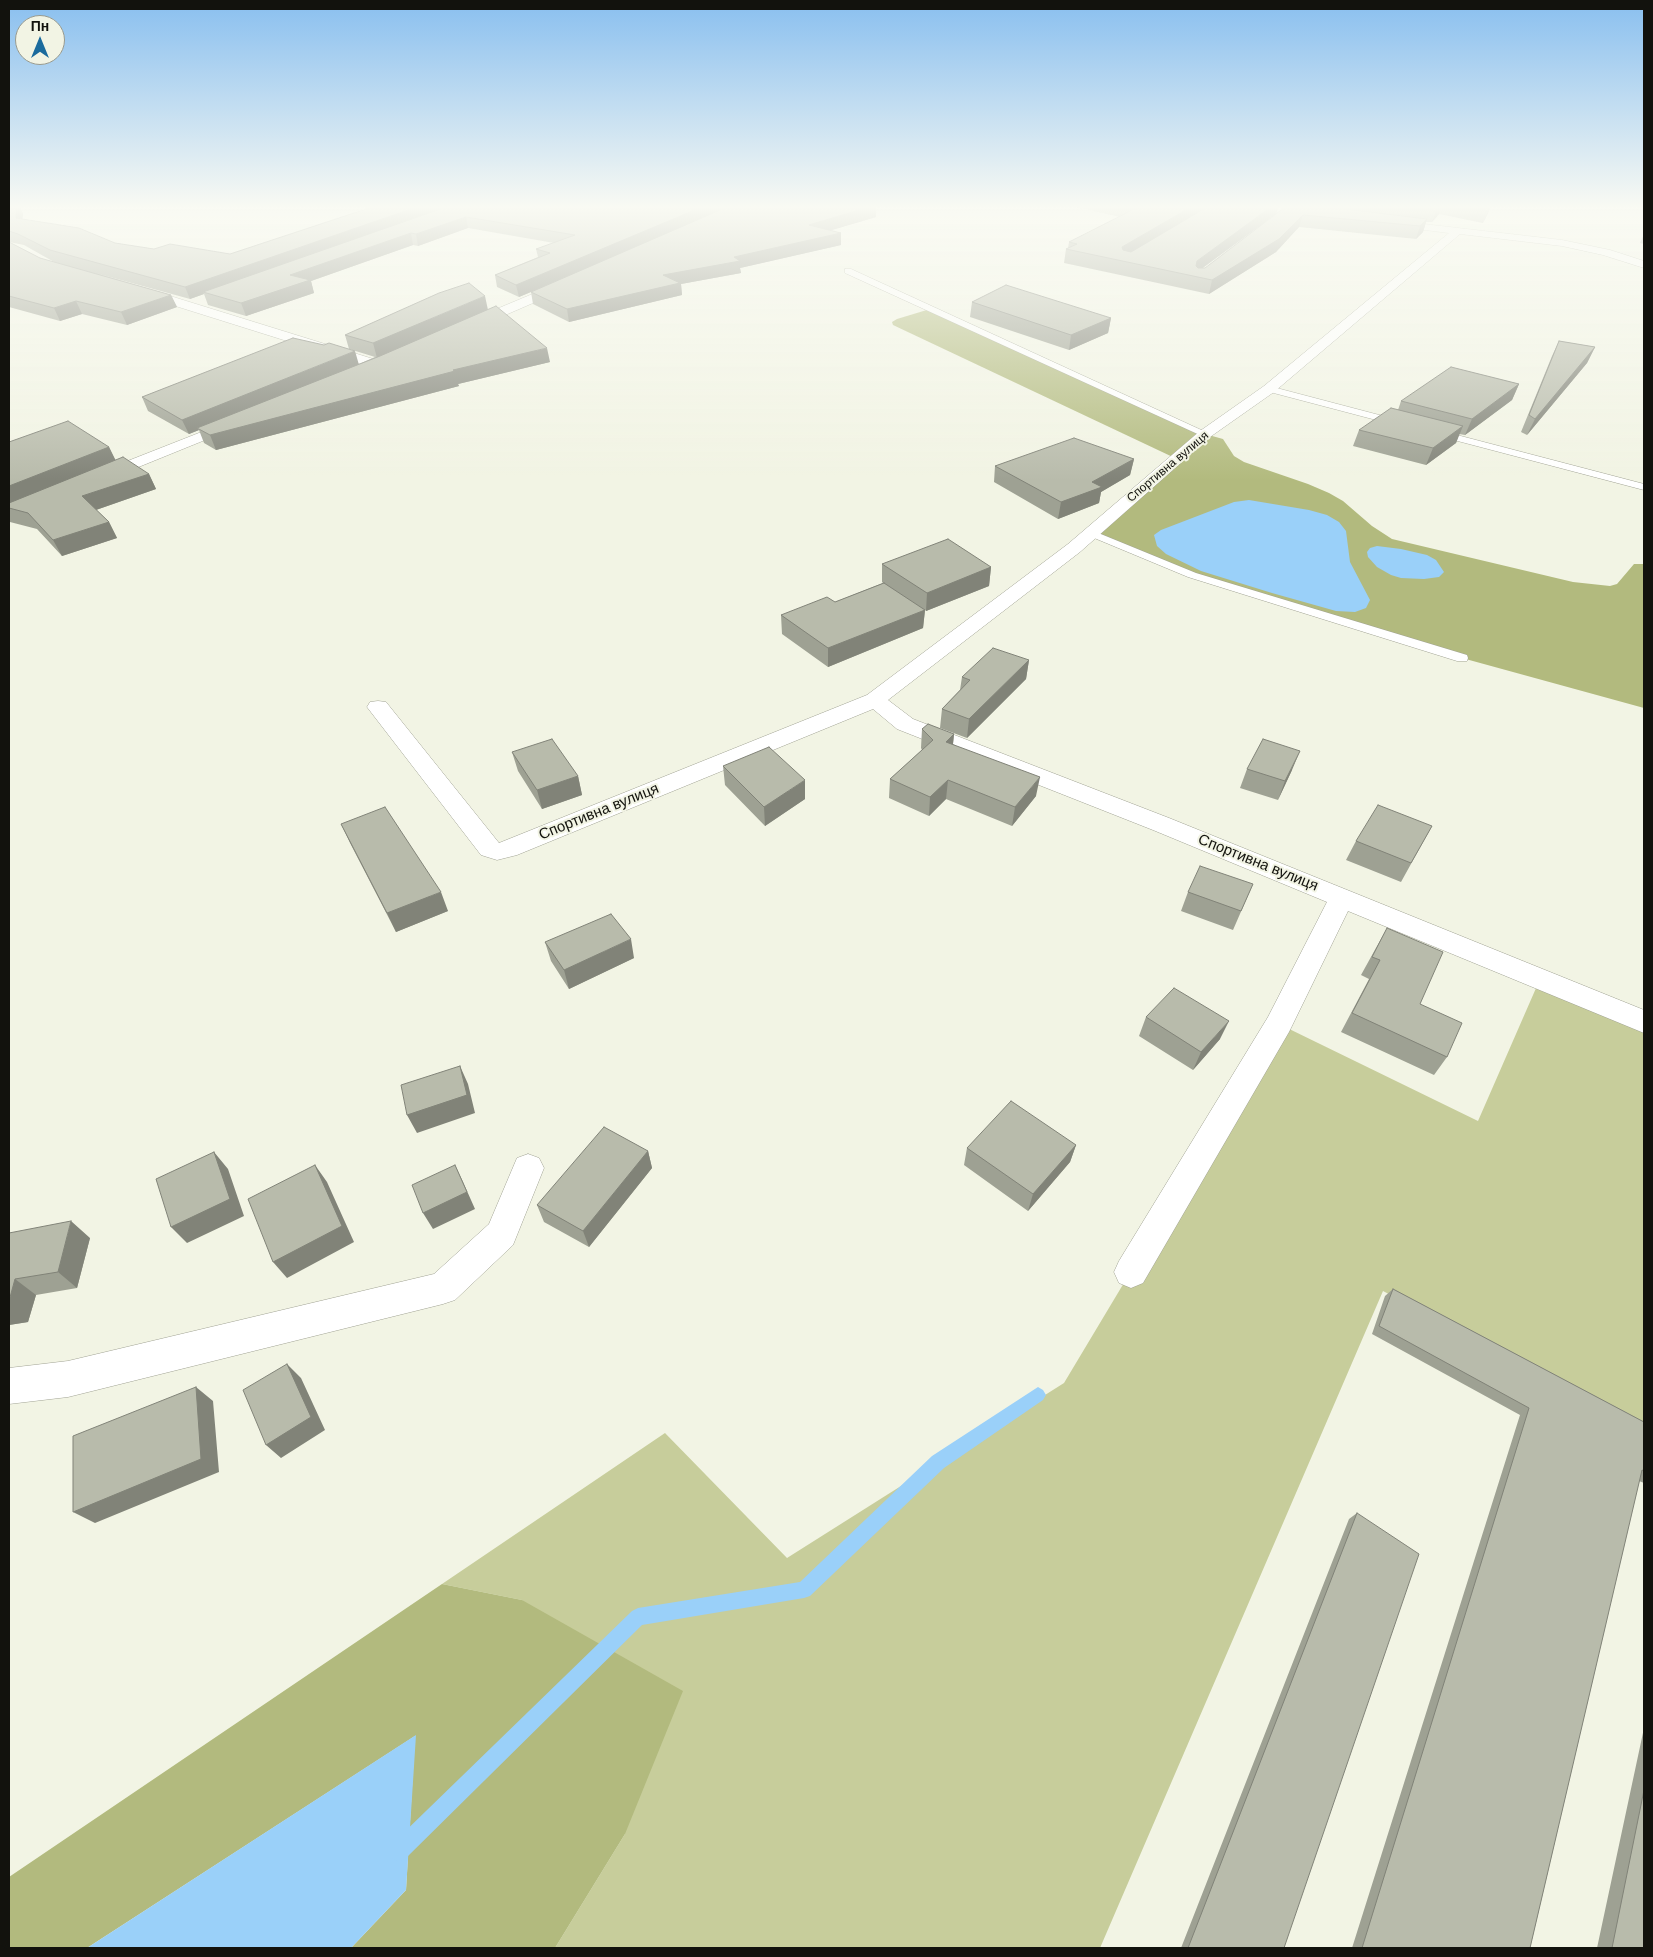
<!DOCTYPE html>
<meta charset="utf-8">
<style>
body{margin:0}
#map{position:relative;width:1653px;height:1957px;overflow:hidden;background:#f2f4e4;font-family:Arial,sans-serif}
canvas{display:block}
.frame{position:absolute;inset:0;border:10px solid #12120d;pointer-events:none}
.north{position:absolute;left:15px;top:15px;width:50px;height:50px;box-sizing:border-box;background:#f2f4e4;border:1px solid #989a8e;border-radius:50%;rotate:0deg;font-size:14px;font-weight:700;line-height:20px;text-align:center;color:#12120d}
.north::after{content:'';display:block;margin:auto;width:18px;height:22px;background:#1b6b9d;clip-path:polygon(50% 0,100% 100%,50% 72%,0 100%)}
</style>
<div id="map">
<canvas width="1653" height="1957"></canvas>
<div class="frame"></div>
<div class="north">Пн</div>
</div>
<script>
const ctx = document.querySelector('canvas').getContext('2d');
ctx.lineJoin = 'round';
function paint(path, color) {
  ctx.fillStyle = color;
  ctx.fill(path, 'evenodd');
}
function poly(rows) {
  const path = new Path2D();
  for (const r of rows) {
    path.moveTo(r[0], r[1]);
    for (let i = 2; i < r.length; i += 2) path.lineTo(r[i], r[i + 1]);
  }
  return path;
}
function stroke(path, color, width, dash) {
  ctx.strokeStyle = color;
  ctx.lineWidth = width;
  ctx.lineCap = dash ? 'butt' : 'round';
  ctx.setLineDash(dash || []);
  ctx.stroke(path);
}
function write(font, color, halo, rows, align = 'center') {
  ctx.font = font + ' Arial,sans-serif';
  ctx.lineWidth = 4;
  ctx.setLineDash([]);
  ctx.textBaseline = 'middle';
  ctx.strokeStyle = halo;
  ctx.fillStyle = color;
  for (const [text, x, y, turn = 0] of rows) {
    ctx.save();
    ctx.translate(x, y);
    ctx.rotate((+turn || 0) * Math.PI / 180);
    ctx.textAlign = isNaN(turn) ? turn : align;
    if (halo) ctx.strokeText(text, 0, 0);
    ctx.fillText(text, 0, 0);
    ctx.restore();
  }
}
paint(poly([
 [1540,979,1644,1022,1644,1428,1383,1291,1100,1948,555,1948,625,1834,522,1600,442,1584,665,1433,787,1558,1064,1383,1279,1024,1478,1121]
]), '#c7cd9b');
paint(poly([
 [930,309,1205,434,1223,439,1234,456,1244,462,1308,484,1329,493,1343,501,1372,526,1392,539,1573,582,1610,586,1617,584,1634,564,1644,564,1644,708,1462,658,1192,575,1091,533,1177,459,893,325,892,322,897,319],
 [442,1584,522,1600,683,1691,625,1834,555,1948,351,1948,406,1890,415,1736,87,1948,9,1948,9,1877]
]), '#b2ba7e');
paint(poly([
 [1249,500,1309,510,1327,515,1339,522,1346,531,1350,562,1370,600,1366,608,1355,612,1336,611,1272,593,1201,571,1166,554,1157,546,1154,535,1161,530,1234,502],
 [1377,546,1401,549,1427,555,1436,560,1444,572,1439,577,1424,579,1401,578,1391,575,1377,567,1368,557,1367,552,1370,548],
 [416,1735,406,1890,351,1948,87,1948]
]), '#9ad0f9');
paint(poly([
 [1038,1387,1043,1390,1046,1395,1043,1400,944,1468,810,1596,804,1598,642,1625,406,1858,399,1861,392,1858,389,1851,392,1844,632,1611,638,1608,800,1582,932,1456,1038,1387]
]), '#9ad0f9');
const service = poly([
 [845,269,851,269,1210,434,1205,437,1202,436,845,273,845,269],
 [1269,386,1402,421,1404,423,1399,426,1266,391,1266,387,1269,386],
 [1434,429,1644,484,1644,490,1431,434,1429,432,1434,429],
 [1091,530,1196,573,1467,655,1468,658,1467,661,1457,661,1188,577,1087,535,1085,533,1091,530]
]);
const minor = poly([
 [1253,207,1285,207,1319,212,1324,215,1319,218,1258,210,1253,207],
 [1389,220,1562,240,1610,250,1644,261,1644,268,1603,255,1562,246,1460,234,1274,392,1210,437,1080,552,888,700,913,719,1169,818,1644,1010,1644,1033,1348,911,1289,1032,1143,1283,1131,1288,1119,1283,1114,1272,1119,1261,1268,1017,1327,902,1153,830,897,729,873,709,517,855,497,860,481,855,367,707,370,702,378,701,386,702,499,843,867,695,1068,544,1200,431,1264,386,1449,233,1385,225,1384,223,1389,220],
 [566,280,572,284,570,287,473,329,468,330,462,326,463,323,566,280],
 [138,286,383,362,385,365,378,369,373,368,134,293,132,290,138,286],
 [237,418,242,419,244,422,242,425,104,481,92,481,90,478,92,475,237,418],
 [528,1154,539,1158,544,1168,513,1245,455,1300,443,1304,68,1397,9,1404,9,1368,68,1361,434,1274,489,1224,517,1158,528,1154]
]);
stroke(service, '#a1a394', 1);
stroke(minor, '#a1a394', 1);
paint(service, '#fff');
paint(minor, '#fff');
paint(poly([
 [9,207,20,207,23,214,22,219,115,243,154,249,230,254,372,207,876,207,876,217,830,230,841,233,841,245,740,268,741,273,681,284,682,295,569,322,533,304,531,292,519,297,497,287,495,275,538,257,536,249,554,243,468,228,418,246,413,245,311,281,314,293,246,316,208,305,204,294,190,299,95,273,171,295,177,307,127,325,82,314,60,321,9,307,9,242,40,258,54,262,24,245,9,242],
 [1076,207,1278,207,1276,214,1203,268,1205,268,1285,207,1491,207,1483,223,1439,214,1432,222,1426,222,1423,232,1416,239,1299,227,1276,252,1209,294,1064,263,1066,249,1068,248,1069,242,1120,217],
 [1644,234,1644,244,1640,243],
 [972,302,1111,318,1108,333,1069,350,970,317],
 [488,309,550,362,458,384,459,386,216,450,204,443,199,430,189,434,148,411,142,397,359,364,375,357,349,349,345,335],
 [1559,341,1595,347,1587,363,1527,435,1521,432,1552,356],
 [1519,384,1512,400,1465,435,1459,434,1456,443,1426,465,1353,446,1359,430,1398,410,1401,401],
 [9,442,109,447,115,460,149,474,156,489,96,510,109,522,117,538,62,556,37,529,10,522,9,520],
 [1134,459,1130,475,1101,492,1099,503,1058,519,994,482,995,466],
 [882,564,991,567,989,586,926,611,925,610,923,628,828,667,782,634,781,615,835,602,883,583,882,582],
 [1029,660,1026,679,967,738,940,728,942,709,960,690,962,677],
 [922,729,954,734,953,744,1036,796,1012,826,946,799,929,816,889,798,890,779,922,750,921,748],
 [512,752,578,776,582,795,542,809,518,771],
 [723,766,805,799,765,826,725,785],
 [1247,769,1292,770,1278,800,1240,788],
 [341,824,448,911,396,932,350,843],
 [1432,826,1401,882,1346,860,1356,841],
 [1253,884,1233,930,1181,911,1188,892],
 [1387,928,1420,1004,1447,1057,1434,1075,1341,1032,1369,979,1361,975],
 [545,942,634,958,569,989,551,961],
 [1146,1017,1220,1039,1193,1070,1139,1036],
 [1076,1145,1070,1162,1028,1211,964,1165,967,1148],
 [648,1151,652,1168,589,1247,544,1222,537,1205],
 [9,1233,90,1238,77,1288,36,1295,28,1322,9,1325],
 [1393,1289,1644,1422,1644,1483,1639,1481,1530,1948,1352,1948,1520,1415,1372,1334,1385,1296],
 [1357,1513,1284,1948,1181,1948,1349,1519],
 [1644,1728,1644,1948,1597,1948]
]), '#9ea193');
paint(poly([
 [17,207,20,207,23,214,21,229,16,218],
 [417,207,452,207,203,292,204,294,190,299,185,287],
 [702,207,729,207,519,297,516,285],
 [857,207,876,207,876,217,809,237,809,225],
 [1191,207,1210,207,1120,260,1122,247],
 [1271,207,1278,207,1276,214,1194,274,1197,261],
 [1439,207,1442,207,1439,214,1432,222,1436,211],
 [1490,207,1491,207,1483,223,1488,211],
 [1303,215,1299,227,1276,252,1209,294,1212,280],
 [466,217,468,228,418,246,416,234],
 [1427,219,1423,232,1416,239,1420,226],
 [411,233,413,245,311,281,314,293,246,316,241,303,290,275],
 [841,233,841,245,740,268,741,273,681,284,682,295,569,322,567,309,663,275,734,257],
 [171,295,177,307,127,325,121,312],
 [485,296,488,310,377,358,373,343],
 [76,301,82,314,60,321,54,308],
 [1111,318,1108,333,1069,350,1071,335],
 [1595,347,1587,363,1527,435,1535,419],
 [547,348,550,362,458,384,459,386,216,450,210,435,453,370],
 [355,351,359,365,197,428,199,430,189,434,182,420],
 [1519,384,1512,400,1465,435,1472,419],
 [1463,426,1456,443,1426,465,1433,448],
 [109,447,117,463,9,507,9,486],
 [1134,459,1130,475,1101,492,1099,503,1058,519,1061,502,1092,482],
 [149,474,156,489,90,512,82,496],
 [109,522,117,538,62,556,53,540],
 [991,567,989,586,926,611,927,593],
 [925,610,923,628,828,667,828,648],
 [1029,660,1026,679,967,738,969,719],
 [954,734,952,753,946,742],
 [1300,751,1292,770,1278,800,1285,781],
 [578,776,582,795,542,809,537,790],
 [1040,777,1036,796,1012,826,1015,807],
 [805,780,805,799,765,826,764,807],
 [948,780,946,799,929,816,930,797],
 [441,892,448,911,396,932,387,913],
 [631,939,634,958,569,989,564,970],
 [1229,1021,1220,1039,1193,1070,1201,1052],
 [460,1066,468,1084,475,1113,417,1133,407,1115],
 [1076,1145,1070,1162,1028,1211,1033,1194],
 [648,1151,652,1168,589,1247,583,1231],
 [214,1152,228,1169,244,1216,187,1243,171,1227],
 [315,1165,327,1182,354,1242,287,1278,273,1262],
 [455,1165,463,1182,475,1209,433,1229,423,1213],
 [71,1221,90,1238,77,1288,58,1272],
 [15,1279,36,1295,28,1322,9,1325,9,1301],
 [287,1364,301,1378,325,1430,281,1458,266,1445],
 [196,1387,213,1401,219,1472,95,1523,73,1512]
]), '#818378');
const building = poly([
 [9,207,17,207,16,218,79,228,115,243,154,249,170,244,230,254,372,207,417,207,185,287,50,250,18,234,9,231,9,207],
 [446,207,702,207,516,285,495,275,550,253,536,249,575,235,466,217,416,234,411,233,290,275,310,280,241,303,203,292,446,207],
 [727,207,869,207,809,225,841,233,734,257,740,261,663,275,680,283,567,309,531,292,727,207],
 [1138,207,1191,207,1122,247,1123,250,1131,252,1207,207,1271,207,1197,261,1196,266,1198,268,1205,268,1285,207,1329,207,1427,219,1420,226,1303,215,1279,239,1212,280,1066,249,1077,244,1069,242,1138,207],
 [1409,207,1439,207,1436,211,1409,207],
 [1469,207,1490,207,1488,211,1469,207],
 [9,242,40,258,171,295,121,312,76,301,54,308,9,296,9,242],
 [469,283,485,296,373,343,345,335,439,293,469,283],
 [1006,285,1111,318,1071,335,972,302,1006,285],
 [496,306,547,348,453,370,455,371,210,435,197,428,380,356,496,306],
 [293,338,324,345,329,343,355,351,182,420,142,397,293,338],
 [1559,341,1595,347,1535,419,1529,415,1559,341],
 [1451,367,1519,384,1472,419,1401,401,1451,367],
 [1391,408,1463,426,1433,448,1359,430,1391,408],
 [68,421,109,447,9,486,9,442,68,421],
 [1074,438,1134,459,1092,482,1102,487,1061,502,995,466,1074,438],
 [123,457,149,474,82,496,109,522,53,540,28,513,9,508,9,503,123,457],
 [948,539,991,567,927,593,882,564,948,539],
 [884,583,925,610,828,648,781,615,827,597,835,602,884,583],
 [993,648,1029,660,969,719,942,709,970,680,962,677,993,648],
 [928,724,954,734,946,742,1040,777,1015,807,948,780,930,797,890,779,933,740,922,729,928,724],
 [552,739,578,776,537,790,512,752,552,739],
 [1263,739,1300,751,1285,781,1247,769,1263,739],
 [769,747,805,780,764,807,723,766,769,747],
 [1378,805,1432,826,1411,863,1356,841,1378,805],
 [385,807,441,892,387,913,341,824,385,807],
 [1200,866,1253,884,1241,911,1188,892,1200,866],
 [611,914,631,939,564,970,545,942,611,914],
 [1387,928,1443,952,1420,1004,1462,1023,1447,1057,1352,1013,1380,960,1372,957,1387,928],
 [1174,988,1229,1021,1201,1052,1146,1017,1174,988],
 [460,1066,467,1095,407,1115,401,1085,460,1066],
 [1011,1101,1076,1145,1033,1194,967,1148,1011,1101],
 [604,1127,648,1151,583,1231,537,1205,604,1127],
 [214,1152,230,1199,171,1227,156,1179,214,1152],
 [315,1165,342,1226,273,1262,248,1199,315,1165],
 [455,1165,467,1192,423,1213,412,1185,455,1165],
 [71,1221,58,1272,15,1279,9,1301,9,1233,71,1221],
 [1393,1289,1644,1422,1644,1471,1642,1470,1530,1948,1362,1948,1529,1408,1379,1326,1393,1289],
 [287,1364,311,1417,266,1445,243,1390,287,1364],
 [196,1387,201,1459,73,1512,73,1436,196,1387],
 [1357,1513,1419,1554,1284,1948,1188,1948,1357,1513],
 [1644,1790,1644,1948,1612,1948,1644,1790]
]);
paint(building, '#b8bbab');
stroke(building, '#818378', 1);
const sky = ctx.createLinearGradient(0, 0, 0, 481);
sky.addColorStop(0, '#89bfef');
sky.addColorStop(0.43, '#f9faf3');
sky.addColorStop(1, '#f9faf300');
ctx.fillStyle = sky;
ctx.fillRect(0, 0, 1653, 481);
write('12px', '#12120d', '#f2f4e4', [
 ["Спортивна вулиця",1168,467,-40]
]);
write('15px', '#12120d', '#f2f4e4', [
 ["Спортивна вулиця",599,812,-22],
 ["Спортивна вулиця",1258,863,22]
]);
</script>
